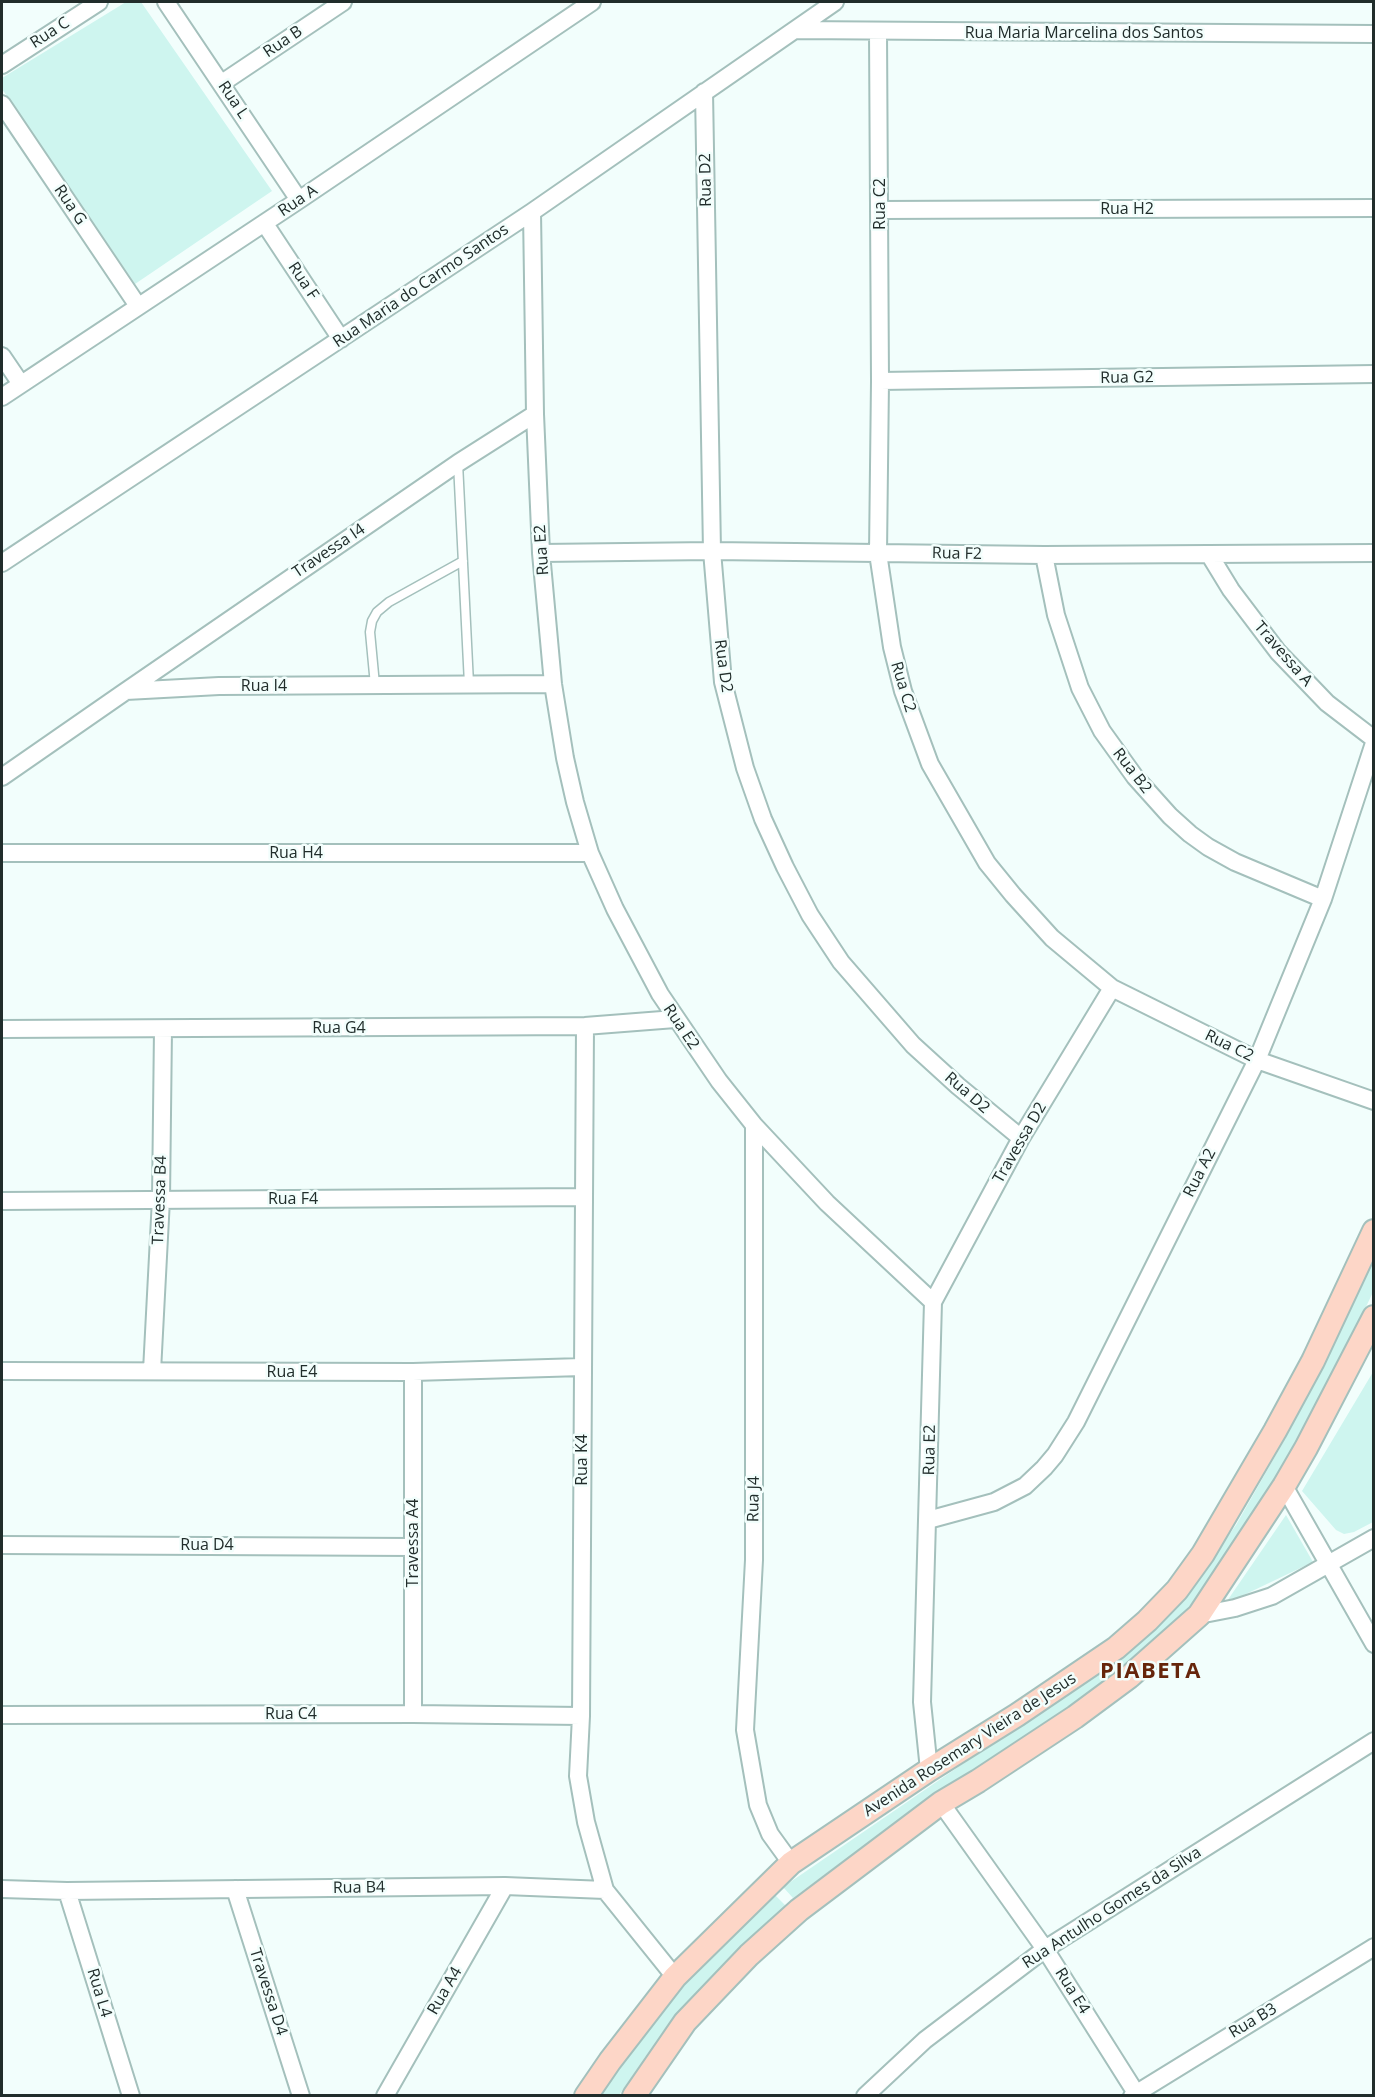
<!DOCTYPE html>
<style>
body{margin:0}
#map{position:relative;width:1375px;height:2097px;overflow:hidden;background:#f2fefc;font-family:"Open Sans",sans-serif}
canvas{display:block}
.frame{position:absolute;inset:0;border:3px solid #212d2b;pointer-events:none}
</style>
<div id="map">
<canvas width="1375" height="2097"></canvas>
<div class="frame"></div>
</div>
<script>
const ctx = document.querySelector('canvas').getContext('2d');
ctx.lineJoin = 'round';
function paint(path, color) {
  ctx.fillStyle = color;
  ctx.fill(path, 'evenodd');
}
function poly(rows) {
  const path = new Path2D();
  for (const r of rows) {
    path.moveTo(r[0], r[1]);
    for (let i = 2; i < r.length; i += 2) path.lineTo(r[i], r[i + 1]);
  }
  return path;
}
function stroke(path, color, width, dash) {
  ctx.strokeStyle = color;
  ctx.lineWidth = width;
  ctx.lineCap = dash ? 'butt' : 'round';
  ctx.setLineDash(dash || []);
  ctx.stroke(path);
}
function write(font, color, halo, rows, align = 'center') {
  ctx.font = font + ' "Open Sans",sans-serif';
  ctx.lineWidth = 5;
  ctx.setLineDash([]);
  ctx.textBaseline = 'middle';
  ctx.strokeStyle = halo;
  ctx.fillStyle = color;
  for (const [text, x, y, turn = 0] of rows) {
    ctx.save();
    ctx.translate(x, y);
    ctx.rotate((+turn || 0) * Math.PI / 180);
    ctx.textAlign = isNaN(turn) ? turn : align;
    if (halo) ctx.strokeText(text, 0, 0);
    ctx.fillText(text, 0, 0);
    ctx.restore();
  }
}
paint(poly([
 [126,2,141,2,272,191,135,284,2,89,2,78],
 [1373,1259,1373,1292,1365,1309,1261,1507,1218,1575,1170,1627,1119,1675,872,1840,793,1898,783,1887,1021,1724,1184,1597,1236,1525,1290,1430],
 [1373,1372,1373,1522,1354,1532,1344,1534,1336,1530,1302,1491],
 [1286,1515,1313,1562,1225,1604],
 [774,1894,787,1907,684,2005,661,2034,619,2095,597,2096,695,1971]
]), '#cef5ef');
const lane = poly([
 [458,463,469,684],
 [375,685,370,632,372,621,377,612,389,602,463,561]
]);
const street = poly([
 [166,2,299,200],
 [795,30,1374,34],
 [878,32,880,381,878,553,892,647,903,691,930,764,987,863,1013,895,1052,938,1112,988,1257,1060,1374,1101],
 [2,65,99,2],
 [222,83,343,2],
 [704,92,712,551,723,682,745,768,763,819,785,867,810,915,841,962,913,1045,958,1086,1021,1138],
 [2,104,138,306],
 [880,210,1374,208],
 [532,212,535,414,541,553,553,684,565,758,575,802,590,853,615,909,660,994,719,1081,754,1125,827,1203,933,1302,922,1702,929,1770],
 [265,224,341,339],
 [2,356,21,384],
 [880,381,1374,374],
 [2,397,299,200,592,2],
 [541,553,712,551,1044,555,1374,553],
 [1209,554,1231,590,1278,652,1327,703,1374,739],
 [1044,555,1056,615,1080,688,1102,731,1135,777,1170,816,1190,834,1208,847,1235,862,1323,899],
 [2,563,532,212,835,2],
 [126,691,458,463,535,414],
 [2,777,126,691,219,686,553,684],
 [2,853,590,853],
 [585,1026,581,1716,578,1776,586,1822,605,1890],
 [2,1029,585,1026,675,1019],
 [754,1125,754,1560,745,1730,758,1805,770,1834,791,1863],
 [2,1201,584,1197],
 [933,1302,1021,1138,1112,988],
 [2,1371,413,1372,582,1367],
 [152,1371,161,1199,163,1029],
 [413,1372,413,1714],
 [1284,1486,1374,1644],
 [928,1520,994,1502,1025,1486,1044,1468,1055,1455,1076,1422,1257,1060,1323,899,1374,743],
 [2,1545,413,1547],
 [1199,1615,1235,1608,1272,1596,1374,1538],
 [2,1715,413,1714,581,1716],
 [941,1803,1045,1949,1136,2093],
 [2,1889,67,1891,505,1886,605,1890,675,1977],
 [235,1889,301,2096],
 [67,1891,131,2096],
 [385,2096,505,1886],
 [865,2096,925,2040,1045,1949,1374,1741],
 [1132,2096,1374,1947]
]);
const secondary = poly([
 [586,2096,610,2061,675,1977,791,1863,929,1770,1017,1715,1116,1648,1147,1621,1177,1590,1203,1554,1275,1431,1313,1361,1374,1231],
 [634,2096,685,2022,749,1955,799,1910,941,1803,978,1781,1075,1717,1129,1677,1199,1615,1284,1486,1306,1448,1374,1317]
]);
stroke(lane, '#a4c0bc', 11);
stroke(street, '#a4c0bc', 20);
stroke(secondary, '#a4c0bc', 26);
stroke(lane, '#fff', 8);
stroke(street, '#fff', 16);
stroke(secondary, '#fdd6c7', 22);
write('16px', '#212d2b', '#f2fefc', [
 ["Rua C",50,33,-33],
 ["Rua Maria Marcelina dos Santos",1084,33],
 ["Rua B",283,42,-34],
 ["Rua L",233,100,56],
 ["Rua D2",706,180,-91],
 ["Rua A",298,201,-34],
 ["Rua C2",880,204,-90],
 ["Rua G",70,205,56],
 ["Rua H2",1127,209],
 ["Rua F",303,281,56],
 ["Rua Maria do Carmo Santos",421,286,-34],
 ["Rua G2",1127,378,-1],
 ["Rua E2",542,550,-94],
 ["Travessa I4",329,551,-34],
 ["Rua F2",957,554,1],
 ["Travessa A",1283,654,49],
 ["Rua D2",723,666,82],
 ["Rua I4",264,686],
 ["Rua C2",903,687,73],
 ["Rua B2",1132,771,52],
 ["Rua H4",296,853],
 ["Rua E2",681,1027,56],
 ["Rua G4",339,1028],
 ["Rua C2",1229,1046,26],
 ["Rua D2",967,1093,41],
 ["Travessa D2",1020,1143,-60],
 ["Rua A2",1200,1173,-63],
 ["Rua F4",293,1199],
 ["Travessa B4",160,1200,-88],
 ["Rua E4",292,1372],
 ["Rua E2",930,1450,-89],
 ["Rua K4",582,1460,-90],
 ["Rua J4",754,1499,-89],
 ["Travessa A4",413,1543,-90],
 ["Rua D4",207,1545],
 ["Rua C4",291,1714],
 ["Avenida Rosemary Vieira de Jesus",970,1745,-33],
 ["Rua B4",359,1888,-1],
 ["Rua Antulho Gomes da Silva",1112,1908,-33],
 ["Rua A4",445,1991,-60],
 ["Rua E4",1072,1991,58],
 ["Travessa D4",268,1992,72],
 ["Rua L4",99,1993,73],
 ["Rua B3",1253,2021,-31]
]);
ctx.letterSpacing = '1.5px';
write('bold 22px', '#66250b', '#f2fefc', [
 ["PIABETA",1151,1672]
]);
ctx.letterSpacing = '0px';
</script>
